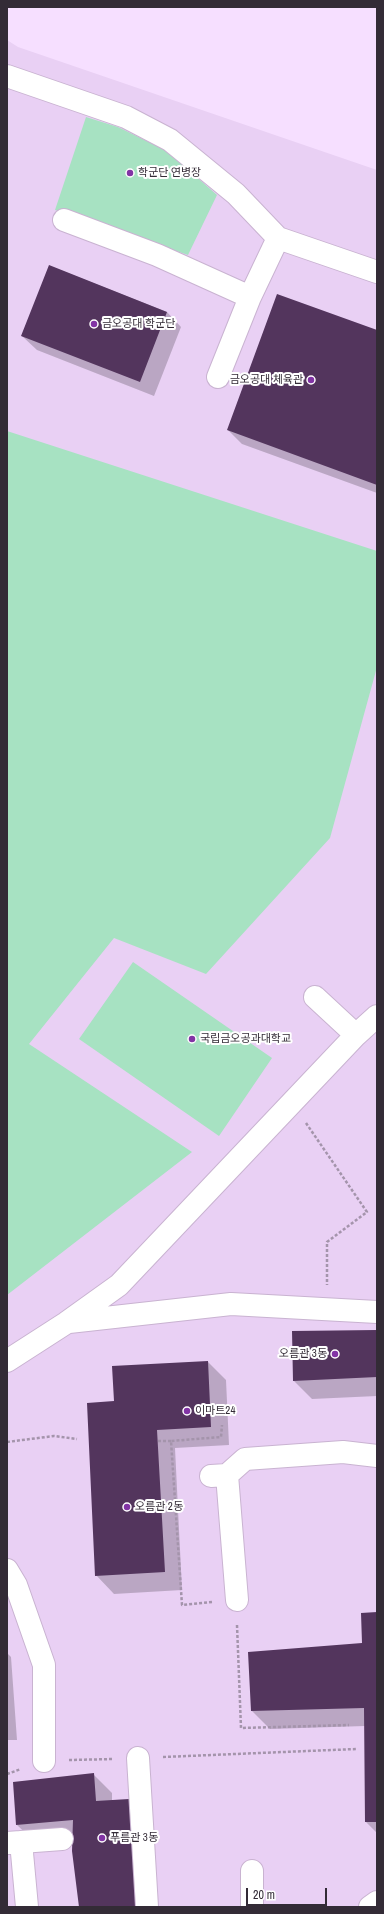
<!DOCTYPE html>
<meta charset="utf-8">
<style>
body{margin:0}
#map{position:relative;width:384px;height:1914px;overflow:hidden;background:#f6dfff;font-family:"Archivo Narrow",sans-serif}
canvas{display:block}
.frame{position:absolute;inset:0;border:8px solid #332b36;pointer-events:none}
.scale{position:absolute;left:246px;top:1888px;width:81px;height:18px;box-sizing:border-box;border:2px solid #332b36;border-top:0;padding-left:5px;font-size:12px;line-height:14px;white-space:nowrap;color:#332b36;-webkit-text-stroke:3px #fff;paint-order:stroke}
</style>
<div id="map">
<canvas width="384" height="1914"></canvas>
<div class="frame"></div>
<div class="scale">20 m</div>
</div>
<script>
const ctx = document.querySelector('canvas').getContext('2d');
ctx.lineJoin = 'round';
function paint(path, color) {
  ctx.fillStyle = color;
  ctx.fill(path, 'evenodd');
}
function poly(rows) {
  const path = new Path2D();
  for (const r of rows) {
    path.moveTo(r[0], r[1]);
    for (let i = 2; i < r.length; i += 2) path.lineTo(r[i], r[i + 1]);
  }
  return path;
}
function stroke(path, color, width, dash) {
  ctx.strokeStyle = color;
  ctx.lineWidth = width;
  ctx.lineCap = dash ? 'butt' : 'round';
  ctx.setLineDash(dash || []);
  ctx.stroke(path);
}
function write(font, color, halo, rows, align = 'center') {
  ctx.font = font + ' "Archivo Narrow","Noto Sans KR",sans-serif';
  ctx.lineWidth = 4;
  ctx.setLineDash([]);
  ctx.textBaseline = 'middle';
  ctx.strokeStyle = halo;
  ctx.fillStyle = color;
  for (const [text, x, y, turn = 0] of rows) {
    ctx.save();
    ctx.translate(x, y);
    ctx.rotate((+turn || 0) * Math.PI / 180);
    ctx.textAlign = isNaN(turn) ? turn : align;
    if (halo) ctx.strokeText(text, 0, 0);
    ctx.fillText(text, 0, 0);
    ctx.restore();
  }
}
paint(poly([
 [7,40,18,47,377,170,377,1907,7,1907]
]), '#e9d0f4');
paint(poly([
 [86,117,118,127,167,151,217,195,188,255,55,210],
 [7,431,377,551,377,667,330,838,206,974,114,938,29,1044,192,1152,7,1295],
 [133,962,272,1058,219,1136,79,1039]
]), '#a7e2c2');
paint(poly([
 [50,266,167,312,181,327,154,396,37,350,22,336],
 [377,331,377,493,242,444,228,430],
 [377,1331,377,1396,312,1399,294,1381,293,1332],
 [208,1362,226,1380,229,1445,175,1448,182,1590,114,1594,96,1575,115,1402],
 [377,1613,377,1833,366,1822,365,1726,270,1729,252,1711,363,1644],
 [7,1653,11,1657,17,1740,7,1740],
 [93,1774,112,1793,112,1801,128,1800,146,1818,153,1907,80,1907,73,1840,36,1843,17,1825]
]), '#0003');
paint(poly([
 [49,265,167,312,140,382,21,336],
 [277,294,377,330,377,485,227,430],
 [377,1330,377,1377,293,1381,292,1331],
 [208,1361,211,1427,157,1430,165,1572,95,1576,87,1403,114,1401,112,1366],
 [377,1612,377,1822,365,1822,364,1708,251,1711,248,1652,362,1643,361,1613],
 [94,1773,96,1801,129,1799,136,1907,79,1907,72,1851,73,1820,16,1825,13,1782]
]), '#53355d');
const minor = poly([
 [7,76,126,117,170,140,236,194,278,238,377,272],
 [64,220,157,255,250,297,278,238],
 [218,377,250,297],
 [315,997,356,1035],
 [69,1322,231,1304,377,1312],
 [7,1361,66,1323,119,1285,356,1035,377,1016],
 [227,1475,237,1600],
 [211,1476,227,1475,245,1459,343,1452,377,1456],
 [7,1570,16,1585,44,1665,44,1761],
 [138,1758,147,1907],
 [21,1842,62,1839],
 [7,1843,21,1842,27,1907],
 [252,1871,252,1907],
 [370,1907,377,1902]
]);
stroke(minor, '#c9b3d1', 24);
stroke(poly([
 [306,1123,367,1212,327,1242,327,1285],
 [158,1441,171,1441],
 [7,1442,54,1436,77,1439],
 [212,1602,182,1605,171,1441,221,1437,222,1425],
 [237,1625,241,1728,349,1725],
 [163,1757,356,1749],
 [69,1760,114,1759],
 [7,1774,21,1769]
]), '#a494ab', 2.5, [3, 2]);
stroke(minor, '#fff', 22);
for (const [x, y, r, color] of [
 [130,173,4,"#8234a5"],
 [94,324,4,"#8234a5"],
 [311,380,4,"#8234a5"],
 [192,1039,4,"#8234a5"],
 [335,1354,4,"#8234a5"],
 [187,1411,4,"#8234a5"],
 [127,1507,4,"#8234a5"],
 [102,1838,4,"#8234a5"]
]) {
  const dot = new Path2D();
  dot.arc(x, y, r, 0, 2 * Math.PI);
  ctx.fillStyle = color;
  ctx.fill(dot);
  stroke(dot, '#fff', 1.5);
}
write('11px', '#332b36', '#fff', [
 ["학군단 연병장",138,173],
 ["금오공대 학군단",102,324],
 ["금오공대 체육관",303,380,"right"],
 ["국립금오공과대학교",200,1039],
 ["오름관 3동",327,1354,"right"],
 ["이마트24",195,1411],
 ["오름관 2동",135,1507],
 ["푸름관 3동",110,1838]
], 'left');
</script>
